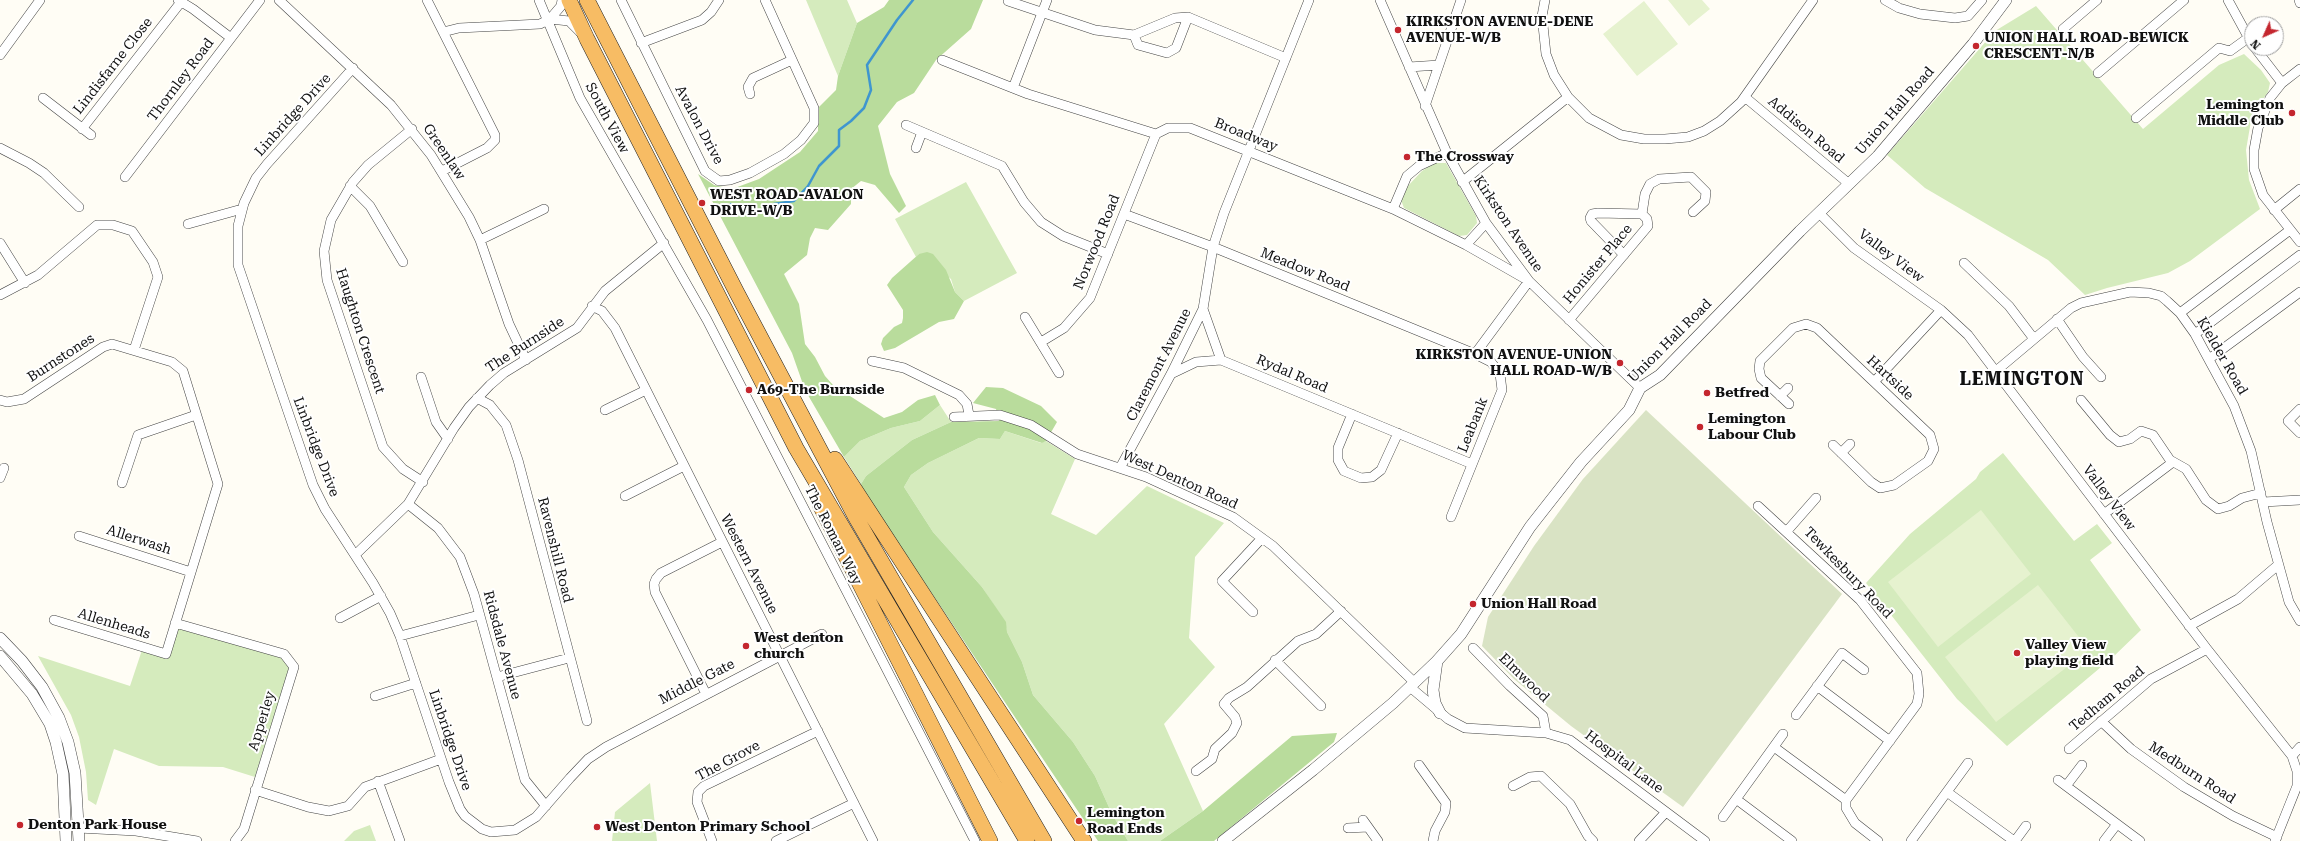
<!DOCTYPE html>
<style>
body{margin:0}
#map{position:relative;width:2300px;height:841px;overflow:hidden;background:#fffdf5;font-family:"Roboto Serif",serif}
canvas{display:block}
.north{position:absolute;left:2244px;top:16px;width:40px;height:40px;box-sizing:border-box;background:#fff;border:1px solid #a0a0a0;border-radius:50%;rotate:225deg;font-size:11px;font-weight:700;line-height:16px;text-align:center;color:#111}
.north::after{content:'';display:block;margin:auto;width:14px;height:18px;background:#c4262e;clip-path:polygon(50% 0,100% 100%,50% 72%,0 100%)}
</style>
<div id="map">
<canvas width="2300" height="841"></canvas>
<div class="north">N</div>
</div>
<script>
const ctx = document.querySelector('canvas').getContext('2d');
ctx.lineJoin = 'round';
function paint(path, color) {
  ctx.fillStyle = color;
  ctx.fill(path, 'evenodd');
}
function poly(rows) {
  const path = new Path2D();
  for (const r of rows) {
    path.moveTo(r[0], r[1]);
    for (let i = 2; i < r.length; i += 2) path.lineTo(r[i], r[i + 1]);
  }
  return path;
}
function stroke(path, color, width, dash) {
  ctx.strokeStyle = color;
  ctx.lineWidth = width;
  ctx.lineCap = dash ? 'butt' : 'round';
  ctx.setLineDash(dash || []);
  ctx.stroke(path);
}
function write(font, color, halo, rows, align = 'center') {
  ctx.font = font + ' "Roboto Serif",serif';
  ctx.lineWidth = 4;
  ctx.setLineDash([]);
  ctx.textBaseline = 'middle';
  ctx.strokeStyle = halo;
  ctx.fillStyle = color;
  for (const [text, x, y, turn = 0] of rows) {
    ctx.save();
    ctx.translate(x, y);
    ctx.rotate((+turn || 0) * Math.PI / 180);
    ctx.textAlign = isNaN(turn) ? turn : align;
    if (halo) ctx.strokeText(text, 0, 0);
    ctx.fillText(text, 0, 0);
    ctx.restore();
  }
}
paint(poly([
 [806,0,847,0,857,23,838,76],
 [2036,6,2143,129,2219,65,2244,54,2261,70,2270,83,2268,92,2252,115,2246,150,2249,180,2260,209,2190,261,2168,273,2107,288,2085,295,2048,260,1925,188,1887,155,1995,31],
 [1434,163,1446,163,1476,216,1477,223,1467,235,1459,236,1404,208,1401,200,1406,188,1422,171],
 [966,182,1017,273,964,301,955,292,951,279,919,254,916,257,895,219],
 [940,405,951,422,912,440,866,476,861,484,844,457,860,441,891,428,920,421],
 [1005,431,1041,443,1046,441,1075,459,1051,514,1096,535,1147,486,1224,523,1195,557,1189,638,1215,667,1164,724,1203,811,1160,841,1128,841,1112,814,1095,776,1073,742,1033,695,1022,662,1007,632,1005,622,982,587,933,532,904,487,911,475,928,463,979,438,1000,439],
 [2003,453,2074,541,2097,524,2112,543,2090,560,2141,630,2113,657,2007,746,1957,699,1866,583,1910,534,1976,479,1980,472],
 [178,629,186,630,281,657,289,668,255,777,223,767,159,766,114,749,96,805,88,800,86,772,79,737,71,715,38,656,130,686,142,650,167,659],
 [650,783,657,841,612,841,615,812],
 [370,825,376,841,344,841,354,831]
]), '#d5ebbd');
paint(poly([
 [889,0,983,0,971,29,936,60,914,93,897,102,878,126,890,174,906,206,899,213,875,185,861,181,851,189,851,204,828,230,815,228,810,238,807,255,784,274,799,304,805,344,815,357,825,376,833,385,884,418,902,412,918,400,935,395,940,405,920,421,891,428,860,441,844,457,805,390,792,353,698,174,714,185,732,189,759,179,800,152,818,131,818,108,836,90,838,76,857,23,884,7],
 [927,252,933,254,946,270,955,292,964,301,954,319,939,322,895,348,884,351,881,344,883,338,894,327,902,323,903,318,903,310,887,285,892,278,919,254],
 [986,387,1003,388,1041,406,1057,422,1046,441,1042,443,1005,431,1000,439,979,438,928,463,911,475,904,487,933,532,982,587,1006,622,1007,632,1022,662,1033,695,1073,742,1095,776,1112,814,1128,841,1098,841,864,492,861,484,866,476,912,440,951,422,999,421,996,409,973,403],
 [1337,733,1334,742,1214,841,1160,841,1203,811,1292,736]
]), '#b9dc9c');
paint(poly([
 [1646,410,1842,594,1683,807,1571,726,1514,679,1482,646,1488,617,1534,546,1583,479]
]), '#d9e3c4');
paint(poly([
 [1668,0,1702,0,1710,9,1689,26],
 [1644,1,1678,44,1637,76,1603,34],
 [1981,510,2031,574,1938,647,1888,582],
 [2038,585,2089,650,1996,722,1945,657]
]), '#e6f2cf');
stroke(poly([
 [731,204,747,212,767,211,774,204,794,201,808,186,819,166,839,146,839,130,851,121,864,108,871,90,867,65,897,20,913,0]
]), '#3f96cf', 2.5);
const minor = poly([
 [178,0,193,9,231,38],
 [279,0,391,105,431,155,469,217,480,240,509,324,526,360],
 [427,0,495,135,495,140,487,148,442,171],
 [539,0,580,98,707,320,975,841],
 [621,0,705,171,719,181,730,180,750,173,784,154,801,140,814,123,814,108,765,0],
 [1380,0,1447,153,1486,223,1529,281,1640,388],
 [1545,0,1542,16,1546,54,1554,75,1568,97,1589,118,1621,135,1644,139,1665,139,1688,137,1704,131,1720,121,1741,102,1813,0],
 [1885,0,1899,8,1920,14,1955,18,1968,16,1982,0],
 [2228,0,2252,44],
 [2299,0,2300,3],
 [1008,1,1095,30,1134,35,1175,18,1188,17,1286,58],
 [550,19,569,21,580,32],
 [2063,29,2097,0],
 [443,32,459,28,540,24,550,19,561,6,562,0],
 [1134,35,1138,45,1167,53,1176,48,1188,17],
 [641,43,702,20,711,12,719,0],
 [2255,48,2282,83],
 [0,55,40,0],
 [942,60,1028,94,1156,134,1168,128,1190,128,1393,209,1466,245,1529,281,1475,354],
 [1409,67,1439,65],
 [353,68,267,164,256,178,244,203,238,226,238,265,313,485,325,509,373,583,390,613,400,636,449,782,460,809,465,816,482,829,491,832,515,830,536,817,570,778,588,759,606,747,822,634],
 [2300,69,2282,83,2270,98,2258,128,2254,150,2254,169,2263,195,2300,242],
 [2098,73,2184,0],
 [1013,88,1047,0],
 [750,94,748,87,753,78,792,60],
 [43,98,91,135],
 [1746,98,1848,183],
 [1425,106,1461,0],
 [2136,118,2219,48,2230,51,2248,38],
 [906,125,1002,166,1024,202,1041,222,1063,236,1108,254],
 [82,129,181,2],
 [412,129,368,165,353,182,331,220,324,251,327,280,383,447,403,469,423,482],
 [0,148,29,163,44,173,79,207],
 [916,148,922,132],
 [125,177,260,0],
 [1462,182,1568,97],
 [350,186,370,206,403,262],
 [1393,209,1407,176,1419,166,1447,153],
 [2274,210,2300,189],
 [1124,214,1213,247,1475,354,1491,362,1500,374,1502,390,1451,517],
 [1820,214,1854,248,1941,310,1968,335,2207,649,2292,756,2297,771,2297,786,2275,841],
 [188,224,242,209],
 [480,240,544,209],
 [0,243,25,283],
 [1466,245,1486,223],
 [1624,255,1591,221,1590,218,1592,214,1598,213,1642,214],
 [1964,263,2009,306,2034,339],
 [0,295,38,275,97,225,113,225,132,231,153,262,158,277,134,350],
 [592,306,602,311,615,328,873,841],
 [1203,309,1221,360],
 [2180,313,2290,230],
 [1025,317,1059,373],
 [2057,319,2083,357,2101,377],
 [1569,320,1648,226,1647,219,1642,214,1645,194,1650,184,1659,179,1691,177,1706,192,1705,201,1693,212],
 [2195,334,2300,255],
 [1041,342,1064,328,1090,298,1156,134],
 [2209,359,2300,292],
 [872,361,904,368,959,395,967,404,969,415],
 [1996,371,2071,308,2081,303,2130,292,2149,293,2161,296,2167,301,2180,313,2195,334,2234,406,2251,451,2267,522,2289,602,2300,621],
 [1171,374,1196,362,1221,360,1472,464],
 [421,377,436,422,448,439],
 [1874,382,1941,310],
 [1780,396,1788,388],
 [477,398,490,405,506,425,518,460,587,721],
 [0,400,7,402,24,399,103,347,112,344,172,362,183,371,218,484,166,654,54,620],
 [2081,400,2110,435,2119,442,2130,439,2141,431,2153,435,2170,460,2186,469,2206,500,2218,509,2229,506,2242,498,2261,493],
 [1789,404,1761,378,1759,369,1760,361,1793,328,1806,324,1817,328,1930,435,1934,449,1928,461,1894,485,1880,488,1871,482,1833,445],
 [2300,409,2288,421,2300,433],
 [605,410,646,390],
 [1352,414,1338,448,1338,460,1344,471,1361,478,1372,477,1381,470,1398,433],
 [954,417,1000,415,1031,425,1077,454,1146,477,1233,517,1273,546,1414,682],
 [1841,453,1850,444],
 [1120,468,1171,374,1203,309,1213,247,1224,213,1309,0],
 [0,478,4,468],
 [122,483,138,435,196,415],
 [625,496,684,466],
 [2263,502,2300,500],
 [408,504,438,528,460,557,474,594,525,780,546,806],
 [1758,506,1860,600,1917,673,1919,694,1917,704,1846,800,1846,808,1855,823,1878,841],
 [2104,514,2173,462],
 [1787,531,1816,498],
 [79,536,191,572],
 [355,555,408,504,454,428,469,407,490,385,504,373,577,328,605,291,664,243],
 [1253,612,1222,581,1262,538],
 [340,618,381,596],
 [175,623,284,654,294,667,244,829,235,841],
 [2189,626,2238,599,2278,565],
 [400,636,479,615],
 [1473,648,1510,686,1543,716,1546,733],
 [1275,660,1321,706],
 [497,677,569,658],
 [1817,686,1890,741],
 [1410,687,1448,719,1465,728,1546,733,1570,740,1705,841],
 [706,694,655,592,654,584,656,579,661,573,722,542],
 [375,696,416,683],
 [1796,715,1842,653,1864,670],
 [2101,721,2131,749,2184,787,2233,816,2277,837],
 [1774,747,1846,800],
 [2069,749,2151,679,2207,649],
 [2292,756,2300,747],
 [1419,765,1446,803,1445,812,1435,831,1433,841],
 [1196,771,1212,759,1215,749,1232,733,1237,723,1235,717,1224,704,1229,698,1247,687,1298,641,1316,634,1341,611],
 [2058,780,2140,841],
 [378,781,400,841],
 [1513,786,1530,777,1541,776,1570,804,1588,836,1593,841],
 [2066,786,2082,765],
 [255,790,308,807,329,811,348,806,365,787,441,759],
 [1947,792,2014,841],
 [1736,799,1792,841],
 [1723,817,1783,734],
 [1363,820,1378,841],
 [78,828,136,831,197,841],
 [1348,828,1368,827],
 [712,841,697,802,698,792,704,786,818,731],
 [776,841,854,803],
 [1639,841,1666,812],
 [1911,841,1968,763],
 [2015,841,2026,826],
 [2104,841,2117,824]
]);
const tertiary = poly([
 [0,638,22,661,42,687,59,718,68,742,75,773,79,841],
 [0,656,32,694,50,724,56,742,63,774,66,841],
 [1437,661,1433,690,1435,703,1440,713],
 [1223,841,1313,770,1393,703,1437,661,1461,634,1530,527,1581,462,1629,410,1640,388,1660,375,1800,231,1878,156,1973,44,2006,0]
]);
const trunk = poly([
 [569,0,587,39,796,448,1027,841],
 [587,0,737,293,855,516,1044,841],
 [835,459,1084,841],
 [820,505,990,841]
]);
stroke(minor, '#444', 10);
stroke(tertiary, '#444', 12);
stroke(trunk, '#222', 16);
stroke(minor, '#fff', 9);
stroke(tertiary, '#fff', 11);
stroke(trunk, '#f7bc64', 15);
for (const [x, y, r, color] of [
 [1398,30,4,"#c4262e"],
 [1976,46,4,"#c4262e"],
 [2292,113,4,"#c4262e"],
 [1407,157,4,"#c4262e"],
 [702,203,4,"#c4262e"],
 [1620,363,4,"#c4262e"],
 [749,390,4,"#c4262e"],
 [1707,393,4,"#c4262e"],
 [1700,427,4,"#c4262e"],
 [1473,604,4,"#c4262e"],
 [746,646,4,"#c4262e"],
 [2017,653,4,"#c4262e"],
 [1079,821,4,"#c4262e"],
 [20,825,4,"#c4262e"],
 [597,827,4,"#c4262e"]
]) {
  const dot = new Path2D();
  dot.arc(x, y, r, 0, 2 * Math.PI);
  ctx.fillStyle = color;
  ctx.fill(dot);
  stroke(dot, '#fff', 1.5);
}
write('bold 14px', '#111', '#fff', [
 ["KIRKSTON AVENUE-DENE",1406,22],
 ["AVENUE-W/B",1406,38],
 ["UNION HALL ROAD-BEWICK",1984,38],
 ["CRESCENT-N/B",1984,54],
 ["Lemington",2284,105,"right"],
 ["Middle Club",2284,121,"right"],
 ["The Crossway",1415,157],
 ["WEST ROAD-AVALON",710,195],
 ["DRIVE-W/B",710,211],
 ["KIRKSTON AVENUE-UNION",1612,355,"right"],
 ["HALL ROAD-W/B",1612,371,"right"],
 ["A69-The Burnside",757,390],
 ["Betfred",1715,393],
 ["Lemington",1708,419],
 ["Labour Club",1708,435],
 ["Union Hall Road",1481,604],
 ["West denton",754,638],
 ["church",754,654],
 ["Valley View",2025,645],
 ["playing field",2025,661],
 ["Lemington",1087,813],
 ["Road Ends",1087,829],
 ["Denton Park House",28,825],
 ["West Denton Primary School",605,827]
], 'left');
write('14px', '#111', '#fff', [
 ["Lindisfarne Close",113,66,-52],
 ["Thornley Road",181,80,-53],
 ["Union Hall Road",1895,111,-49],
 ["Linbridge Drive",293,115,-48],
 ["South View",607,118,62],
 ["Avalon Drive",699,125,62],
 ["Addison Road",1806,130,40],
 ["Broadway",1246,135,22],
 ["Greenlaw",444,152,56],
 ["Kirkston Avenue",1508,224,56],
 ["Norwood Road",1097,242,-68],
 ["Valley View",1891,256,37],
 ["Honister Place",1598,264,-50],
 ["Meadow Road",1305,270,22],
 ["Haughton Crescent",360,331,72],
 ["Union Hall Road",1670,341,-45],
 ["The Burnside",525,345,-33],
 ["Kielder Road",2222,356,60],
 ["Burnstones",61,358,-33],
 ["Claremont Avenue",1159,365,-63],
 ["Rydal Road",1292,374,23],
 ["Hartside",1890,378,43],
 ["Leabank",1473,425,-68],
 ["Linbridge Drive",316,447,69],
 ["West Denton Road",1180,480,24],
 ["Valley View",2109,498,53],
 ["The Roman Way",833,535,63],
 ["Allerwash",139,540,18],
 ["Ravenshill Road",555,550,76],
 ["Western Avenue",749,564,63],
 ["Tewkesbury Road",1848,573,46],
 ["Allenheads",114,624,17],
 ["Ridsdale Avenue",502,645,75],
 ["Elmwood",1524,678,44],
 ["Middle Gate",697,682,-27],
 ["Tedham Road",2107,699,-40],
 ["Apperley",262,721,-73],
 ["Linbridge Drive",450,740,71],
 ["The Grove",728,761,-28],
 ["Hospital Lane",1624,762,37],
 ["Medburn Road",2192,773,33]
]);
ctx.letterSpacing = '1px';
write('bold 18px', '#111', '#fff', [
 ["LEMINGTON",2022,380]
]);
ctx.letterSpacing = '0px';
</script>
